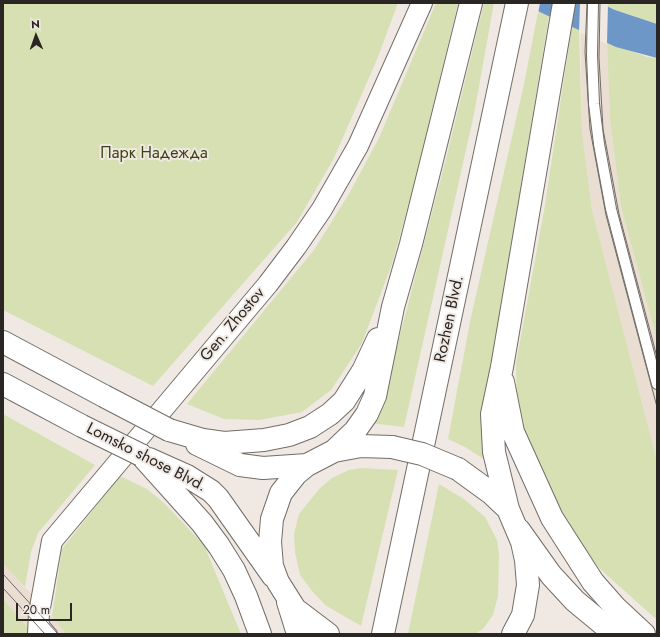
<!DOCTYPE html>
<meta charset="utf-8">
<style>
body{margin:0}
#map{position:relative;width:660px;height:637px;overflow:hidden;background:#f0e9e3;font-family:Jost,sans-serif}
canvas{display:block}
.frame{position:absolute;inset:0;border:4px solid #292624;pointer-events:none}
.north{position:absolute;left:16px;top:16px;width:40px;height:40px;-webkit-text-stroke:3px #f0e9e3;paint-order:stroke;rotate:358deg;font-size:11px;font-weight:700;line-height:16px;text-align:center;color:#292624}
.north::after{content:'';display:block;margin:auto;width:14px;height:18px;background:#292624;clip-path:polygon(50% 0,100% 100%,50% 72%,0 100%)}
.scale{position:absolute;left:16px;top:603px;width:56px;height:18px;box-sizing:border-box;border:2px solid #292624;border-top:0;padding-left:5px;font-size:12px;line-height:14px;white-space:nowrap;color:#292624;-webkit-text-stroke:3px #f0e9e3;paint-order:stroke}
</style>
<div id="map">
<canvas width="660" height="637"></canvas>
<div class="frame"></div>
<div class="north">N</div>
<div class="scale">20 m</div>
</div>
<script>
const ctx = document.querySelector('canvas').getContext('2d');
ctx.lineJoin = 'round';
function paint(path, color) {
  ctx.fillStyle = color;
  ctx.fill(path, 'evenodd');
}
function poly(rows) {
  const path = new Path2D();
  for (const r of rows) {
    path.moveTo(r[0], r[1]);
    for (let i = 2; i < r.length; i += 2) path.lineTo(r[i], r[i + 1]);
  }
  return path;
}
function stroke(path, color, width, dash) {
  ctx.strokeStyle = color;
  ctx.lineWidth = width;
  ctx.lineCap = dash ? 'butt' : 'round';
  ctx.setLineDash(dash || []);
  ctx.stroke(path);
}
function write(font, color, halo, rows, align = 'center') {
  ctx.font = font + ' Jost,sans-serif';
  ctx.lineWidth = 4;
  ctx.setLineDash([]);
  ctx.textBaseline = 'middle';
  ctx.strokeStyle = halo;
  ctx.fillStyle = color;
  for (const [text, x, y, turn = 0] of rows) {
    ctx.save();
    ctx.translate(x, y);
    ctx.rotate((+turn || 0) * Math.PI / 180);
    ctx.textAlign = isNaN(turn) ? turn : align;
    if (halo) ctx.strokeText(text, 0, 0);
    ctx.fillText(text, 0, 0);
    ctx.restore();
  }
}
paint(poly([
 [580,3,608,3,607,42,610,120,621,207,657,340,657,461,592,210,582,132],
 [3,564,52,616,66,634,34,634,3,599]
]), '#eaddd1');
paint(poly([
 [3,3,398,3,378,57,334,158,297,222,153,386,3,310],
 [436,3,458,3,416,177,392,264,362,343,331,390,302,412,259,420,224,419,187,404,314,250,350,192,379,138],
 [484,3,494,3,474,114,404,427,370,423,377,414,393,362,446,159],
 [608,3,657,3,657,24,615,10,607,6],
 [538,12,549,16,483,416,481,430,485,460,465,447,448,439,471,317,524,84],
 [572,26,579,30,582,132,592,210,657,461,657,620,599,568,572,531,545,482,517,422,516,363,544,211],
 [607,42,647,57,657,58,657,340,621,207,610,120],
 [3,414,95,465,38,533,31,552,25,587,3,564],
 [361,468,398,470,361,626,325,605,312,591,300,575,295,552,294,534,299,514,320,488,332,478,349,470],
 [120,476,147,489,163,502,204,545,241,634,66,634,52,616,62,549],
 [439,484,464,499,485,517,497,540,499,554,498,596,493,615,483,629,475,634,408,634],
 [3,599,32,632,32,634,3,634]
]), '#d6e0b3');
paint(poly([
 [520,3,600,3,615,10,657,24,657,58,616,47]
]), '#6c97c7');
paint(poly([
 [518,3,540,3,538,14,519,5],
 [580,3,608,4,607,44,579,32]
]), '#f0e9e3');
const service = poly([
 [593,3,592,55,594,104,599,144,611,209,657,384],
 [40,620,52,634]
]);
const minor = poly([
 [38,634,39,613,52,541,268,284,296,247,322,209,358,146,422,3]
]);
const secondary = poly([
 [519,530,551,575,575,601,604,625,620,634]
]);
const primary = poly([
 [3,342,104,396],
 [503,382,513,432,552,518,593,582,615,607,644,634],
 [3,384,82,426],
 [169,430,203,440,224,443,264,440,289,435,310,427,330,414,344,401,363,371,378,339],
 [197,444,240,465,263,468,307,465],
 [334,451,355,431,367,414,375,396,393,307,411,244,471,3],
 [141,455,202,523,219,546,234,570,246,596,260,634],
 [149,459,187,476,211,491,218,498,273,576],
 [458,469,491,493,508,509,522,542,526,560,528,585,523,615,513,634],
 [508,509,494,452,492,414,502,367,564,3],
 [288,602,298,634],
 [328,634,295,609,278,582,272,566,270,542,272,519,281,493,296,474,307,465,334,451,361,446,392,447],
 [383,634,517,3]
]);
stroke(service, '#736d67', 12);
stroke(minor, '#736d67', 22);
stroke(secondary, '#736d67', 24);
stroke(primary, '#736d67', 24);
stroke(service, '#fff', 10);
stroke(minor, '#fff', 20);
stroke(secondary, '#fff', 22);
stroke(primary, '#fff', 22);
stroke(poly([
 [587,3,585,52,590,129,606,215,657,407],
 [600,3,599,58,603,129,619,214,657,357],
 [3,574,58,634],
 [3,588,45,634]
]), '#706c68', 1);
const primaryBridge = poly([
 [104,396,169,430],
 [82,426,141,455],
 [392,447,422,454,458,469]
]);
stroke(primaryBridge, '#736d67', 24, []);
stroke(primaryBridge, '#fff', 22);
write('16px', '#3b4212', '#f0e9e3', [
 ["Парк Надежда",154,154]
]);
write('16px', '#292624', '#f0e9e3', [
 ["Rozhen Blvd.",450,319,-78],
 ["Gen. Zhostov",233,325,-50],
 ["Lomsko shose Blvd.",146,458,27]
]);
</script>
